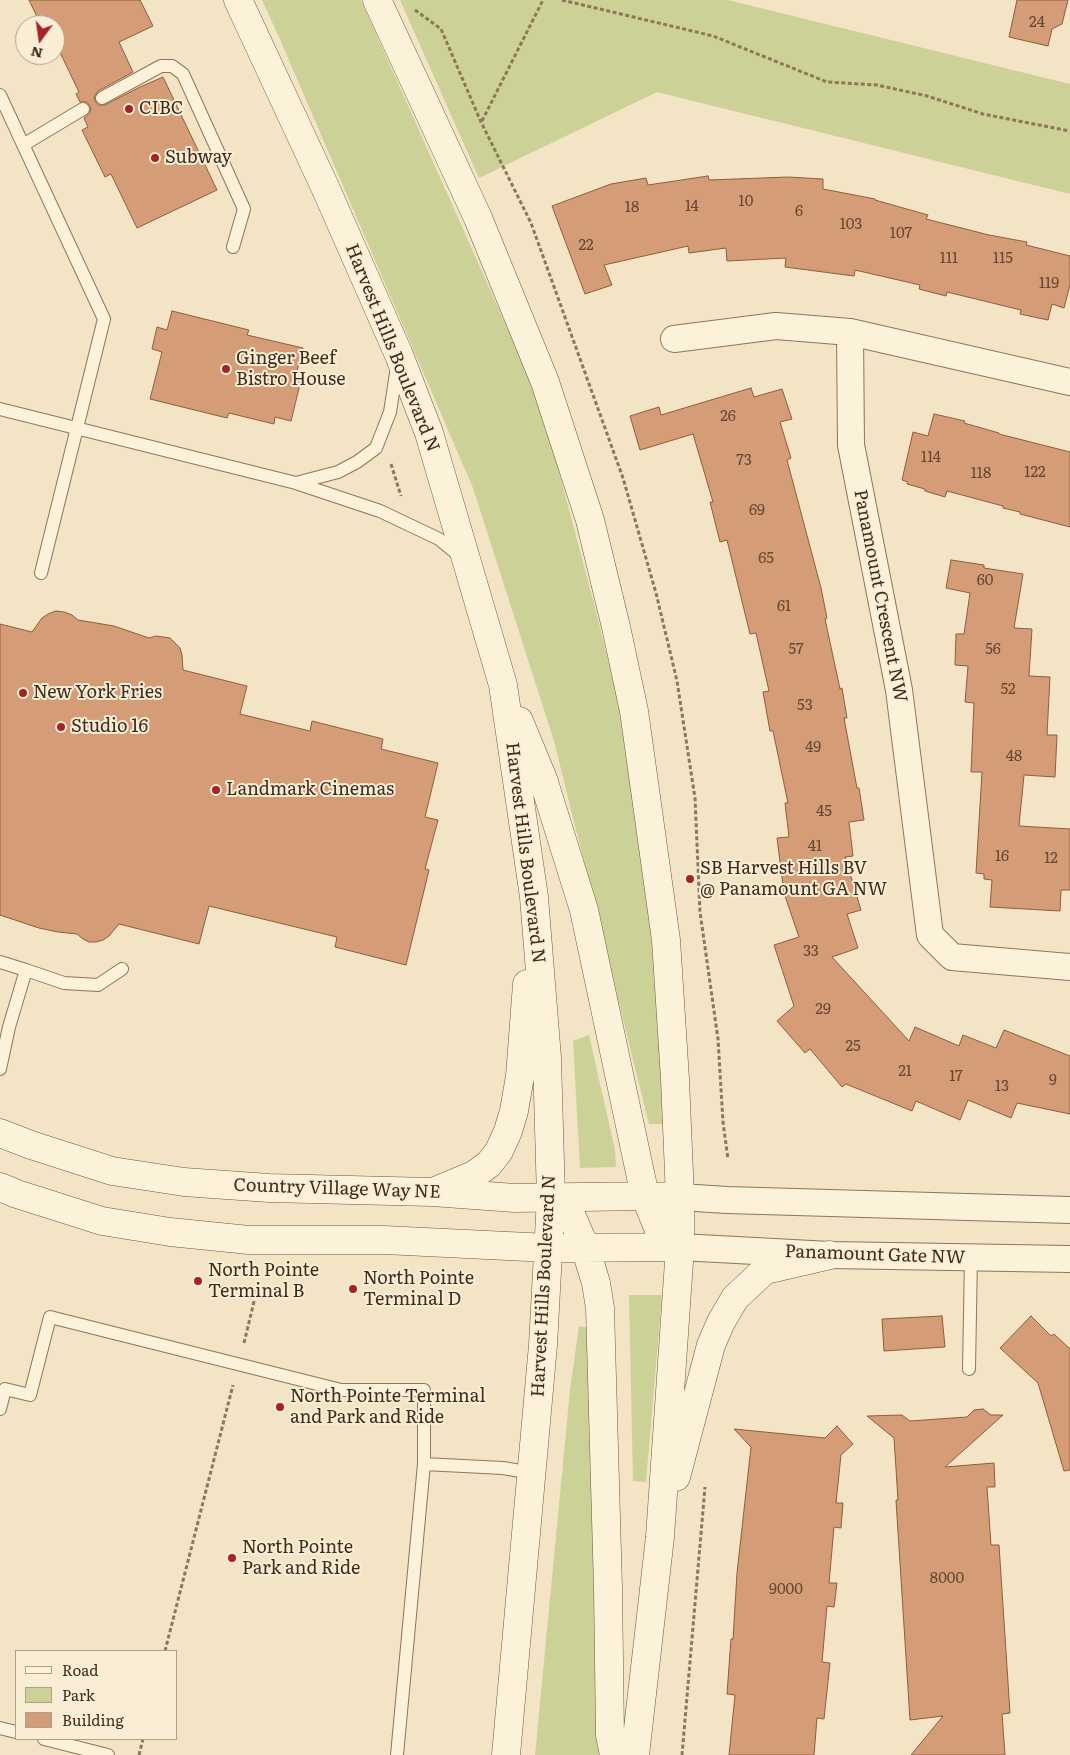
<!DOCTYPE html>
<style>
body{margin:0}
#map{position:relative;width:1070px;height:1755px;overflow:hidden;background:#f2e4c5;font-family:Literata,serif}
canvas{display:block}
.legend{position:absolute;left:15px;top:1650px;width:162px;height:90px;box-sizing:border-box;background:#f9eed5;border:1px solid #aea18c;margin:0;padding:6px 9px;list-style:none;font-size:15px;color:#3e2d1e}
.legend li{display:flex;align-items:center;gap:10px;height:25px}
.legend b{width:25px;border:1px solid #aea18c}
.north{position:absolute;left:15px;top:15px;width:50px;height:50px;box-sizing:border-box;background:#f9eed5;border:1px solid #aea18c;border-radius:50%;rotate:194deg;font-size:14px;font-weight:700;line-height:20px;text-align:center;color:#3e2d1e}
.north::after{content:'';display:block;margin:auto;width:18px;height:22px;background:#a42326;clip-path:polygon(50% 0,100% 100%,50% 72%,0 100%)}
</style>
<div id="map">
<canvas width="1070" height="1755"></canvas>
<ul class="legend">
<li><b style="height:6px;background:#fcf1d9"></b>Road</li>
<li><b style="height:14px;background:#ccd297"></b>Park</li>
<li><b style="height:14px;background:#d49c77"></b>Building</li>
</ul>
<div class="north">N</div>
</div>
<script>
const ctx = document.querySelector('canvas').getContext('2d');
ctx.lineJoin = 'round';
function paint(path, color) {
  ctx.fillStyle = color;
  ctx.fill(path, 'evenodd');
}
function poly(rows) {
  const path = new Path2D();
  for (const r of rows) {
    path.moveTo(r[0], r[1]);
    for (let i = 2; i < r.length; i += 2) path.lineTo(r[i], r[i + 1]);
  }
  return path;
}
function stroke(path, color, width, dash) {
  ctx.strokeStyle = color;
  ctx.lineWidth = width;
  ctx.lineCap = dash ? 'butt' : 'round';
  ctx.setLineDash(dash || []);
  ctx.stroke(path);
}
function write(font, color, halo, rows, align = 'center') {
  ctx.font = font + ' Literata,serif';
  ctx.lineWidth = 4;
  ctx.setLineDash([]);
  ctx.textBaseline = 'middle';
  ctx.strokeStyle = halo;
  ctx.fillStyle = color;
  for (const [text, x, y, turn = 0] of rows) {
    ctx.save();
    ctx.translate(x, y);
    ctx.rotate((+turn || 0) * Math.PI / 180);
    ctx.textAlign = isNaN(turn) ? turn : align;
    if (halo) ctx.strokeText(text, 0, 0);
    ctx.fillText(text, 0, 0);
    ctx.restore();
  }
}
paint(poly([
 [262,0,361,0,541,404,597,615,630,749,656,946,665,1124,649,1124,554,741,473,488,279,37],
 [400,0,728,0,1070,84,1070,194,657,92,479,178],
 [589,1035,615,1150,616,1167,580,1168,573,1041],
 [629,1295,662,1295,646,1482,633,1481],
 [579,1326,589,1328,602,1755,535,1755,570,1390]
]), '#ccd297');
const building = poly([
 [29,0,140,0,153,26,119,42,133,72,98,91,94,97,95,101,98,105,105,105,140,87,163,77,217,190,137,228,111,174,105,177,82,130,88,127,84,118,90,113,91,108,87,102,80,102,76,94,79,92,55,42,55,25,41,25,29,0],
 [1017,0,1068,0,1062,24,1052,29,1048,46,1009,37,1017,0],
 [708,176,709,180,788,177,823,179,823,189,875,199,875,200,928,215,926,219,989,235,1027,242,1026,245,1070,256,1070,285,1064,308,1052,304,1048,320,1020,314,1021,310,947,292,946,296,919,289,920,285,855,270,854,276,785,267,786,258,727,261,726,248,689,253,688,246,604,265,612,285,585,294,552,206,611,184,646,178,648,185,708,176],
 [172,311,249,330,247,335,303,348,295,379,301,380,291,421,275,417,274,424,229,413,227,418,150,399,162,352,152,349,157,327,167,330,172,311],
 [751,388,754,397,782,389,792,419,780,422,791,458,787,460,821,588,827,618,825,619,840,689,842,688,847,718,844,718,857,788,859,788,864,820,849,822,853,856,845,857,861,910,847,914,858,948,832,957,909,1041,915,1027,959,1046,963,1035,996,1048,1004,1030,1070,1056,1070,1114,1017,1103,1011,1118,968,1100,960,1120,916,1101,912,1111,846,1084,842,1087,810,1049,805,1053,777,1021,794,1006,774,945,799,937,784,893,777,838,789,837,785,803,788,803,773,731,770,731,763,692,769,691,756,633,750,634,727,540,720,542,710,502,713,502,693,434,640,450,630,416,659,407,661,415,751,388],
 [934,414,965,421,964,423,999,433,999,434,1070,452,1070,527,1020,514,1020,512,1003,508,1003,506,947,491,945,497,925,491,925,489,907,484,908,482,902,480,913,432,928,436,934,414],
 [951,560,984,565,984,568,1023,574,1014,628,1032,629,1029,676,1050,677,1047,735,1057,735,1055,777,1024,775,1019,826,1070,829,1070,890,1061,890,1060,911,990,907,992,880,984,879,984,874,976,873,982,772,971,772,974,703,965,702,968,666,955,665,956,634,964,634,970,593,946,588,951,560],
 [56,611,64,612,72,615,78,620,114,626,149,638,156,636,170,638,180,648,182,655,183,670,247,686,240,714,310,731,312,721,383,739,381,749,438,763,425,817,438,820,425,869,429,870,406,965,335,947,337,937,209,906,199,944,119,924,109,936,103,940,96,942,89,942,83,939,77,934,58,932,39,928,0,915,0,624,32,632,42,618,48,614,56,611],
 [942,1316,945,1347,884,1351,882,1319,942,1316],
 [1031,1316,1051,1336,1054,1334,1070,1349,1070,1470,1064,1471,1038,1383,1000,1348,1031,1316],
 [983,1409,991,1415,1003,1415,945,1467,994,1463,995,1487,987,1487,991,1545,999,1545,1010,1713,1002,1714,1005,1755,911,1755,943,1716,910,1720,896,1500,898,1500,894,1438,867,1416,902,1415,910,1421,967,1417,974,1410,983,1409],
 [837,1426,853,1444,841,1455,836,1503,843,1503,841,1528,834,1527,829,1583,837,1583,834,1607,827,1606,822,1662,830,1663,824,1719,817,1718,814,1755,729,1755,735,1695,727,1694,731,1639,733,1639,737,1573,751,1447,734,1429,825,1438,837,1426]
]);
paint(building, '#d49c77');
stroke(building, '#915c3c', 1);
const lane = poly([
 [0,95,104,319,41,573],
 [102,98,161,66,172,66,183,74,244,209,233,247],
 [23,145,83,109],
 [0,409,296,483,380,511,439,539,461,557],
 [296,483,338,472,357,462,376,448,390,412,397,367],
 [0,962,26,970,64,983,98,985,122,969],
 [0,1069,9,1027,26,970],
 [969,1369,971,1257],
 [0,1409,5,1389,30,1395,50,1317,341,1390,424,1390,424,1464,397,1755],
 [424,1464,503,1468,532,1473],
 [0,1728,16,1732],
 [44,1739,108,1755]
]);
const street = poly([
 [850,332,851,445,899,690,930,935,952,957,1070,967],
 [674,339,776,326,850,332,1070,382],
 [680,1197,727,1200,1070,1210],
 [680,1247,830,1255,1070,1259]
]);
const secondary = poly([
 [238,0,325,187,399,355,429,433,503,685,534,897,547,1058,551,1198,543,1345,506,1755],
 [377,0,478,218,545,382,590,520,616,627,634,711,666,940,675,1079,680,1197,680,1247,660,1537,635,1755],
 [519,721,543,779,584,910,645,1196,659,1230,680,1247],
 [0,1133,31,1145,112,1171,184,1182,269,1188,432,1192,515,1198,645,1196,680,1197],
 [0,1187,17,1194,102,1221,170,1232,249,1240,384,1240,549,1248,680,1247],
 [438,1190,474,1175,489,1164,499,1151,508,1131,514,1111,520,1076,527,984],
 [551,1198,572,1217,585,1247,596,1283,600,1308,608,1588,610,1735,614,1755],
 [676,1477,711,1345,721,1322,735,1298,765,1270,830,1255]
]);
stroke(lane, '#8f7559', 14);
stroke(street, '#8f7559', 28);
stroke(secondary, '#71563c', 29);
stroke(poly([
 [562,0,713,36,827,82,877,85,927,96,983,114,1070,131],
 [415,10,441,29,481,122,531,223,623,478,656,593,677,681,695,798,700,912,718,1039,723,1122,728,1159],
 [482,121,543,0],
 [391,464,401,496],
 [244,1343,258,1285],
 [165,1651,233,1385],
 [139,1755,143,1739],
 [682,1755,705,1487]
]), '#8f7559', 3, [4, 2.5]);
stroke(lane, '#fcf1d9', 12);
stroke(street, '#fcf1d9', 26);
stroke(secondary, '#fcf1d9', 28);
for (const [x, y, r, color] of [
 [129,109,5,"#a42326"],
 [155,158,5,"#a42326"],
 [226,369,5,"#a42326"],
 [23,693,5,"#a42326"],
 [61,727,5,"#a42326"],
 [216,790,5,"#a42326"],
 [690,879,5,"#a42326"],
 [198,1281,5,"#a42326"],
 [353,1289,5,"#a42326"],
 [280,1407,5,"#a42326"],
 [232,1558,5,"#a42326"]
]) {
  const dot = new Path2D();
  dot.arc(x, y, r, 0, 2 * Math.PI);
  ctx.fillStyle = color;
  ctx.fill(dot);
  stroke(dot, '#f9eed5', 2);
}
write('15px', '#644934', null, [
 ["24",1037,23],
 ["10",746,202],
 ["14",692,207],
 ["18",632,208],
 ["6",799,212],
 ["103",851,225],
 ["107",901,234],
 ["22",586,246],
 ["111",949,259],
 ["115",1003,259],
 ["119",1049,284],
 ["26",728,417],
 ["114",931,458],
 ["73",744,461],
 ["122",1035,473],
 ["118",981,474],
 ["69",757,511],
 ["65",766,559],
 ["60",985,581],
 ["61",784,607],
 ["57",796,650],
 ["56",993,650],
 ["52",1008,690],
 ["53",805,706],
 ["49",813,748],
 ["48",1014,757],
 ["45",824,812],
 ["41",815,847],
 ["16",1002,857],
 ["12",1051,859],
 ["33",811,952],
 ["29",823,1010],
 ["25",853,1047],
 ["21",905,1072],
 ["17",956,1077],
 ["9",1053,1081],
 ["13",1002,1087],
 ["8000",947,1579],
 ["9000",786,1590]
]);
write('18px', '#3e2d1e', '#f9eed5', [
 ["CIBC",139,109],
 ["Subway",165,158],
 ["Ginger Beef",236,359],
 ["Bistro House",236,380],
 ["New York Fries",33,693],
 ["Studio 16",71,727],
 ["Landmark Cinemas",226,790],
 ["SB Harvest Hills BV",700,869],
 ["@ Panamount GA NW",700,890],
 ["North Pointe",208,1271],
 ["Terminal B",208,1292],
 ["North Pointe",363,1279],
 ["Terminal D",363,1300],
 ["North Pointe Terminal",290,1397],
 ["and Park and Ride",290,1418],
 ["North Pointe",242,1548],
 ["Park and Ride",242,1569]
], 'left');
write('18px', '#3e2d1e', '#f9eed5', [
 ["Harvest Hills Boulevard N",392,348,68],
 ["Panamount Crescent NW",880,596,79],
 ["Harvest Hills Boulevard N",525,853,83],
 ["Country Village Way NE",337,1189,2],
 ["Panamount Gate NW",875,1255,2],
 ["Harvest Hills Boulevard N",544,1286,-87]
]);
</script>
